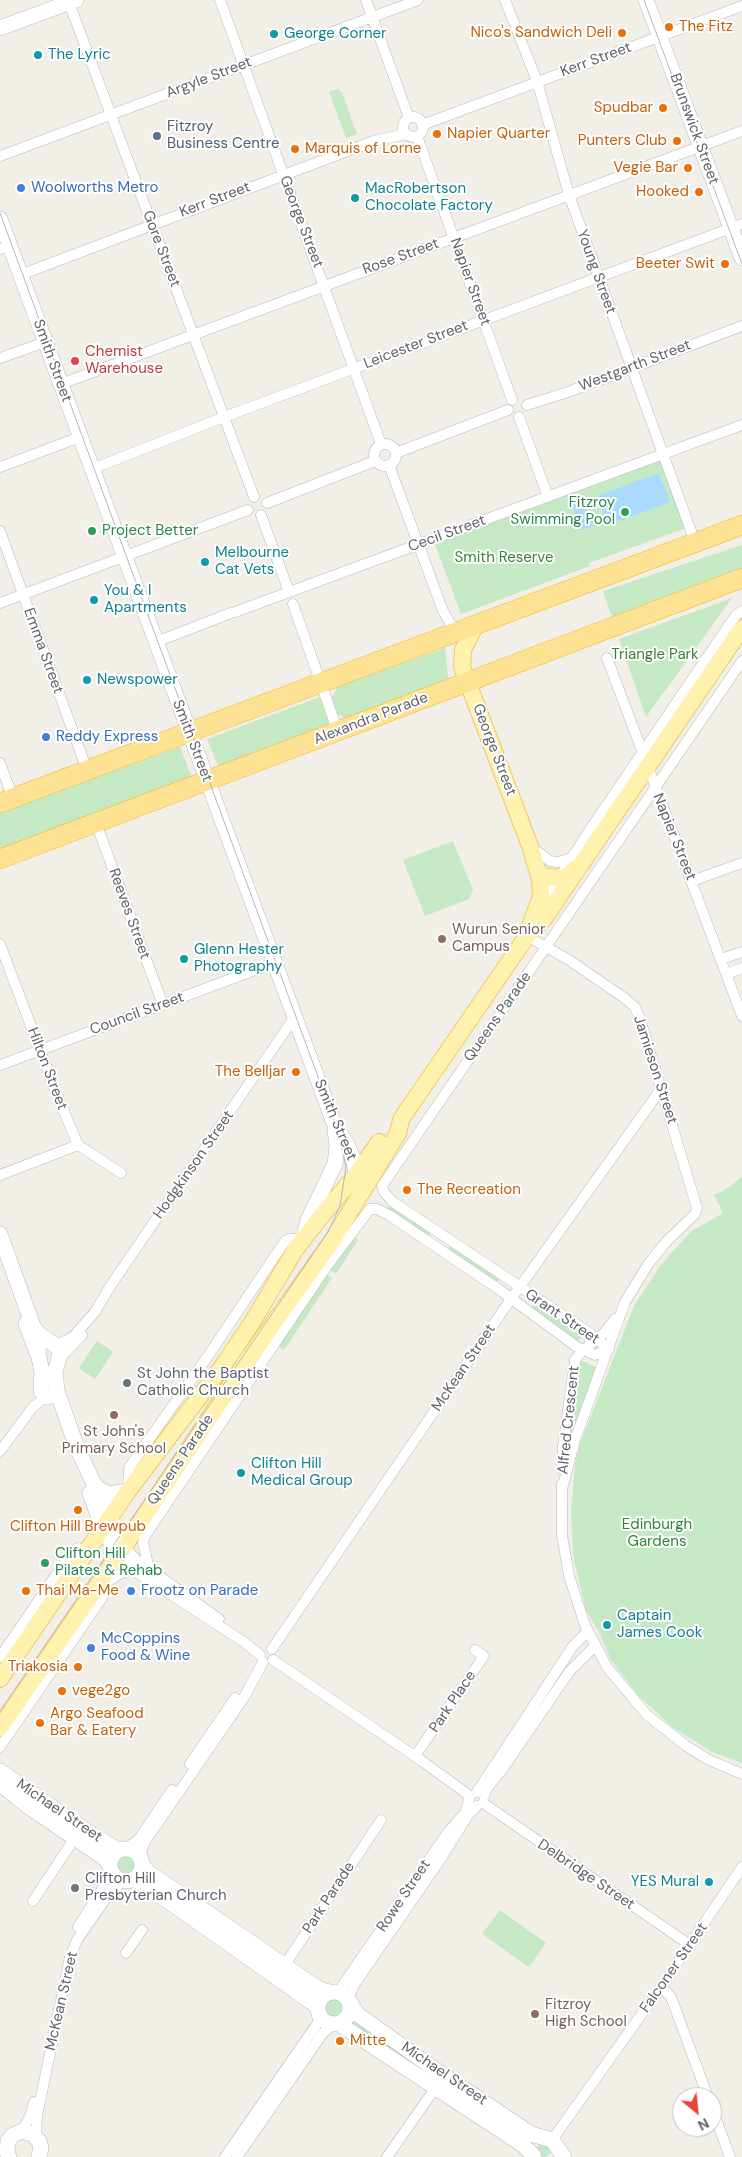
<!DOCTYPE html>
<style>
body{margin:0}
#map{position:relative;width:742px;height:2157px;overflow:hidden;background:#f1efe8;font-family:"DM Sans",sans-serif}
canvas{display:block}
.north{position:absolute;left:672px;top:2087px;width:50px;height:50px;box-sizing:border-box;background:#fff;border:1px solid #bfc1c3;border-radius:50%;rotate:152deg;font-size:14px;font-weight:700;line-height:20px;text-align:center;color:#5f6368}
.north::after{content:'';display:block;margin:auto;width:18px;height:22px;background:#ea4335;clip-path:polygon(50% 0,100% 100%,50% 72%,0 100%)}
</style>
<div id="map">
<canvas width="742" height="2157"></canvas>
<div class="north">N</div>
</div>
<script>
const ctx = document.querySelector('canvas').getContext('2d');
ctx.lineJoin = 'round';
function paint(path, color) {
  ctx.fillStyle = color;
  ctx.fill(path, 'evenodd');
}
function poly(rows) {
  const path = new Path2D();
  for (const r of rows) {
    if (r.length === 3) {
      path.moveTo(r[0] + r[2], r[1]);
      path.arc(r[0], r[1], r[2], 0, 2 * Math.PI);
      continue;
    }
    path.moveTo(r[0], r[1]);
    for (let i = 2; i < r.length; i += 2) path.lineTo(r[i], r[i + 1]);
  }
  return path;
}
function stroke(path, color, width, dash) {
  ctx.strokeStyle = color;
  ctx.lineWidth = width;
  ctx.lineCap = dash ? 'butt' : 'round';
  ctx.setLineDash(dash || []);
  ctx.stroke(path);
}
function write(font, color, halo, rows, align = 'center') {
  ctx.font = font + ' "DM Sans",sans-serif';
  ctx.lineWidth = 4;
  ctx.setLineDash([]);
  ctx.textBaseline = 'middle';
  ctx.strokeStyle = halo;
  ctx.fillStyle = color;
  for (const [text, x, y, turn = 0] of rows) {
    ctx.save();
    ctx.translate(x, y);
    ctx.rotate((+turn || 0) * Math.PI / 180);
    ctx.textAlign = isNaN(turn) ? turn : align;
    if (halo) ctx.strokeText(text, 0, 0);
    ctx.fillText(text, 0, 0);
    ctx.restore();
  }
}
paint(poly([
 [338,89,342,93,357,134,346,138,329,92],
 [661,460,686,528,589,563,590,566,461,614,435,544],
 [742,545,742,573,614,623,603,591],
 [732,598,646,717,619,639],
 [445,648,449,683,354,718,345,718,337,714,332,697,338,686],
 [320,697,331,727,218,766,207,739],
 [180,747,192,778,0,849,0,811],
 [453,841,473,890,469,899,425,916,403,860],
 [742,1176,742,1763,712,1752,672,1727,638,1695,611,1660,598,1630,586,1610,573,1556,571,1512,575,1465,580,1444,634,1306,660,1266,673,1251,692,1231,723,1213,714,1195,730,1187],
 [390,1205,431,1233,429,1237,387,1209],
 [352,1235,358,1240,336,1274,330,1270],
 [450,1245,499,1278,499,1280,496,1282,448,1249],
 [326,1274,332,1278,284,1350,278,1346],
 [535,1302,584,1336,577,1341,531,1309],
 [97,1341,113,1352,95,1379,79,1368],
 [581,1360,597,1368,569,1442,578,1371],
 [126,1864,11],
 [500,1910,546,1943,529,1967,482,1934],
 [334,2008,12],
 [353,2018,431,2072,427,2078,349,2024],
 [544,2150,7]
]), '#c5e8c5');
paint(poly([
 [659,473,670,502,608,525,597,496],
 [583,500,593,526,581,530,572,504]
]), '#aadaff');
const street = poly([
 [68,0,254,497],
 [220,0,381,444],
 [366,0,409,118],
 [505,0,537,81,569,195,695,542],
 [413,127,10],
 [422,125,742,6],
 [417,136,512,400],
 [0,156,418,0],
 [0,249,10,246],
 [20,275,374,141,406,134],
 [0,358,45,342],
 [61,384,742,131],
 [527,405,568,392,742,326],
 [519,417,548,497],
 [385,455,11],
 [396,453,508,410],
 [389,465,443,611,456,633],
 [0,467,80,437],
 [92,469,224,417,742,224],
 [267,503,375,461],
 [261,515,289,592],
 [0,531,87,770],
 [0,603,248,510],
 [293,604,338,732],
 [235,612,742,425],
 [156,642,231,613],
 [607,658,742,1016],
 [0,763,13,798],
 [96,823,163,1005],
 [531,847,550,861,558,862,572,858],
 [692,881,742,863],
 [543,904,587,834,736,615,742,611],
 [527,936,569,960,623,997,635,1007,640,1019,697,1208,695,1214,667,1241,649,1263,625,1302,575,1440,562,1489],
 [0,944,55,1090,78,1145,121,1173],
 [721,959,742,952],
 [727,974,742,968],
 [0,1065,274,963],
 [0,1175,78,1145],
 [57,1345,73,1337,95,1312,111,1285,294,1018],
 [58,1360,82,1335],
 [0,1451,33,1407,46,1397],
 [562,1469,563,1447,575,1360,581,1352,603,1334,615,1319],
 [562,1484,562,1535,569,1576,585,1625,607,1667,647,1715,685,1745,707,1759,742,1774],
 [128,1490,129,1468,208,1356,285,1241,290,1239,303,1239],
 [124,1547,137,1560,219,1619],
 [118,1555,133,1570,244,1642,260,1655],
 [149,1569,143,1543,145,1536,327,1266,370,1209,377,1209,389,1215,497,1288,577,1347,595,1355,609,1349,591,1334,393,1202,384,1192,382,1186,742,661],
 [107,1582,121,1573,133,1570],
 [272,1649,504,1309,661,1089],
 [0,1657,71,1553,78,1548,87,1551],
 [273,1660,422,1761,470,1796],
 [0,1747,106,1592,106,1574],
 [415,1756,484,1656,475,1650],
 [190,1764,235,1698],
 [477,1792,573,1646,588,1631],
 [484,1796,487,1788,504,1767,569,1672,595,1646],
 [483,1803,690,1945],
 [127,1848,139,1839,172,1790],
 [140,1857,144,1843,243,1699,263,1662],
 [33,1901,78,1833],
 [78,1927,112,1874],
 [126,1953,142,1930],
 [282,1969,381,1820],
 [661,1987,671,1997,708,2097],
 [338,1992,448,1832,465,1813,469,1800],
 [348,1999,354,1985,440,1860,468,1815,477,1806],
 [712,2108,730,2157],
 [22,2131,31,2114,34,2102],
 [36,2137,37,2116,70,1957,77,1940,109,1894,123,1881],
 [552,2140,661,1987,742,1867],
 [225,2157,317,2024,320,2016],
 [237,2157,323,2033,334,2024],
 [387,2157,436,2087]
]);
const secondary = poly([
 [646,0,742,258],
 [0,28,76,0],
 [0,219,335,1126,347,1144,354,1161,357,1182],
 [0,1234,33,1326,39,1334,59,1348,60,1354,55,1372,57,1391,77,1448,124,1547],
 [304,1238,308,1220,335,1164,337,1146,335,1129],
 [26,1324,38,1355],
 [39,1347,38,1353,42,1372,41,1391,48,1397,54,1395,57,1391],
 [96,1487,109,1494,128,1491],
 [90,1493,103,1529,118,1555],
 [0,1771,88,1832,118,1850],
 [0,1784,29,1807,103,1857,109,1863],
 [126,1865,16],
 [142,1865,148,1872,319,1989,329,1992],
 [134,1879,151,1889,317,2006],
 [334,2008,16],
 [350,2002,357,2014,443,2075,531,2134,552,2140,564,2157],
 [339,2024,523,2145,534,2156],
 [9,2157,7,2152,8,2141,13,2135,22,2131,32,2134,39,2141,41,2148,39,2157]
]);
const primary = poly([
 [475,626,463,650,462,667,530,846,540,879,541,896,529,929],
 [540,876,559,878,568,875,576,868],
 [0,1679,128,1491,222,1367,253,1321,295,1250,323,1214,356,1175,379,1142],
 [0,1728,124,1547,248,1359,332,1241,398,1133,401,1120,406,1112,527,936,543,920,742,628]
]);
const highway = poly([
 [0,803,742,525],
 [0,859,742,578]
]);
stroke(street, '#b5b8bc', 11);
stroke(secondary, '#b6babf', 16);
stroke(primary, '#f2c960', 18);
stroke(highway, '#f9ab00', 20);
stroke(street, '#fff', 10);
stroke(secondary, '#fff', 15);
stroke(primary, '#fff2af', 16);
stroke(highway, '#fde293', 19);
stroke(poly([
 [644,0,742,264],
 [0,213,338,1131,346,1167,340,1206,328,1232,0,1711]
]), '#b6b7b8', 1);
for (const [x, y, r, color] of [
 [669,27,5,"#e8710a"],
 [622,33,5,"#e8710a"],
 [274,34,5,"#0f9aa8"],
 [38,55,5,"#0f9aa8"],
 [663,108,5,"#e8710a"],
 [437,134,5,"#e8710a"],
 [157,136,5,"#5c6f8a"],
 [677,141,5,"#e8710a"],
 [295,149,5,"#e8710a"],
 [688,168,5,"#e8710a"],
 [21,188,5,"#3f7fe0"],
 [699,192,5,"#e8710a"],
 [355,198,5,"#0f9aa8"],
 [725,264,5,"#e8710a"],
 [75,361,5,"#e0444e"],
 [625,512,5,"#2e9e5b"],
 [92,531,5,"#2e9e5b"],
 [205,562,5,"#0f9aa8"],
 [94,600,5,"#0f9aa8"],
 [87,680,5,"#0f9aa8"],
 [46,737,5,"#3f7fe0"],
 [442,939,5,"#8d6e63"],
 [184,959,5,"#0f9aa8"],
 [296,1072,5,"#e8710a"],
 [407,1190,5,"#e8710a"],
 [127,1383,5,"#6b7280"],
 [114,1415,5,"#8d6e63"],
 [241,1473,5,"#0f9aa8"],
 [78,1510,5,"#e8710a"],
 [45,1563,5,"#2e9e5b"],
 [26,1591,5,"#e8710a"],
 [131,1591,5,"#3f7fe0"],
 [607,1625,5,"#0f9aa8"],
 [91,1648,5,"#3f7fe0"],
 [78,1667,5,"#e8710a"],
 [62,1691,5,"#e8710a"],
 [40,1723,5,"#e8710a"],
 [709,1882,5,"#0f9aa8"],
 [75,1888,5,"#6b7280"],
 [535,2014,5,"#8d6e63"],
 [340,2041,5,"#e8710a"]
]) {
  const dot = new Path2D();
  dot.arc(x, y, r, 0, 2 * Math.PI);
  ctx.fillStyle = color;
  ctx.fill(dot);
  stroke(dot, '#fff', 2);
}
write('15px', '#c56008', '#fff', [
 ["The Fitz",679,27],
 ["Nico's Sandwich Deli",612,33,"right"],
 ["Spudbar",653,108,"right"],
 ["Napier Quarter",447,134],
 ["Punters Club",667,141,"right"],
 ["Marquis of Lorne",305,149],
 ["Vegie Bar",678,168,"right"],
 ["Hooked",689,192,"right"],
 ["Beeter Swit",715,264,"right"],
 ["The Belljar",286,1072,"right"],
 ["The Recreation",417,1190],
 ["Clifton Hill Brewpub",78,1527,"center"],
 ["Thai Ma-Me",36,1591],
 ["Triakosia",68,1667,"right"],
 ["vege2go",72,1691],
 ["Argo Seafood",50,1714],
 ["Bar & Eatery",50,1731],
 ["Mitte",350,2041]
], 'left');
write('15px', '#0d838f', '#fff', [
 ["George Corner",284,34],
 ["The Lyric",48,55],
 ["MacRobertson",365,189],
 ["Chocolate Factory",365,206],
 ["Melbourne",215,553],
 ["Cat Vets",215,570],
 ["You & I",104,591],
 ["Apartments",104,608],
 ["Newspower",97,680],
 ["Glenn Hester",194,950],
 ["Photography",194,967],
 ["Clifton Hill",251,1464],
 ["Medical Group",251,1481],
 ["Captain",617,1616],
 ["James Cook",617,1633],
 ["YES Mural",699,1882,"right"]
], 'left');
write('15px', '#5f6368', '#fff', [
 ["Kerr Street",596,60,-20],
 ["Argyle Street",209,78,-21],
 ["Brunswick Street",694,129,70],
 ["Kerr Street",215,200,-21],
 ["George Street",301,222,69],
 ["Gore Street",161,249,69],
 ["Rose Street",401,257,-20],
 ["Young Street",596,272,70],
 ["Napier Street",470,282,70],
 ["Leicester Street",416,345,-21],
 ["Smith Street",52,361,70],
 ["Westgarth Street",635,366,-21],
 ["Cecil Street",447,534,-20],
 ["Emma Street",43,651,70],
 ["Alexandra Parade",371,719,-21],
 ["Smith Street",192,741,69],
 ["George Street",494,750,69],
 ["Napier Street",674,837,68],
 ["Reeves Street",129,914,70],
 ["Council Street",137,1014,-20],
 ["Queens Parade",498,1017,-55],
 ["Hilton Street",47,1069,69],
 ["Jamieson Street",655,1070,72],
 ["Smith Street",335,1120,67],
 ["Hodgkinson Street",194,1165,-55],
 ["Grant Street",562,1317,34],
 ["McKean Street",464,1368,-56],
 ["Alfred Crescent",569,1420,-84],
 ["Queens Parade",181,1460,-56],
 ["Park Place",453,1702,-56],
 ["Michael Street",59,1811,34],
 ["Delbridge Street",586,1875,34],
 ["Rowe Street",404,1896,-56],
 ["Park Parade",329,1898,-57],
 ["Falconer Street",674,1968,-55],
 ["McKean Street",62,2001,-77],
 ["Michael Street",444,2074,34]
]);
write('15px', '#4e5e75', '#fff', [
 ["Fitzroy",167,127],
 ["Business Centre",167,144]
], 'left');
write('15px', '#366cbe', '#fff', [
 ["Woolworths Metro",31,188],
 ["Reddy Express",56,737],
 ["Frootz on Parade",141,1591],
 ["McCoppins",101,1639],
 ["Food & Wine",101,1656]
], 'left');
write('15px', '#be3a42', '#fff', [
 ["Chemist",85,352],
 ["Warehouse",85,369]
], 'left');
write('15px', '#27864d', '#fff', [
 ["Fitzroy",615,503,"right"],
 ["Swimming Pool",615,520,"right"],
 ["Project Better",102,531],
 ["Clifton Hill",55,1554],
 ["Pilates & Rehab",55,1571]
], 'left');
write('15px', '#348238', '#fff', [
 ["Smith Reserve",504,558],
 ["Triangle Park",655,655],
 ["Edinburgh",657,1525],
 ["Gardens",657,1542]
]);
write('15px', '#785e54', '#fff', [
 ["Wurun Senior",452,930],
 ["Campus",452,947],
 ["St John's",114,1432,"center"],
 ["Primary School",114,1449,"center"],
 ["Fitzroy",545,2005],
 ["High School",545,2022]
], 'left');
write('15px', '#5b616d', '#fff', [
 ["St John the Baptist",137,1374],
 ["Catholic Church",137,1391],
 ["Clifton Hill",85,1879],
 ["Presbyterian Church",85,1896]
], 'left');
</script>
